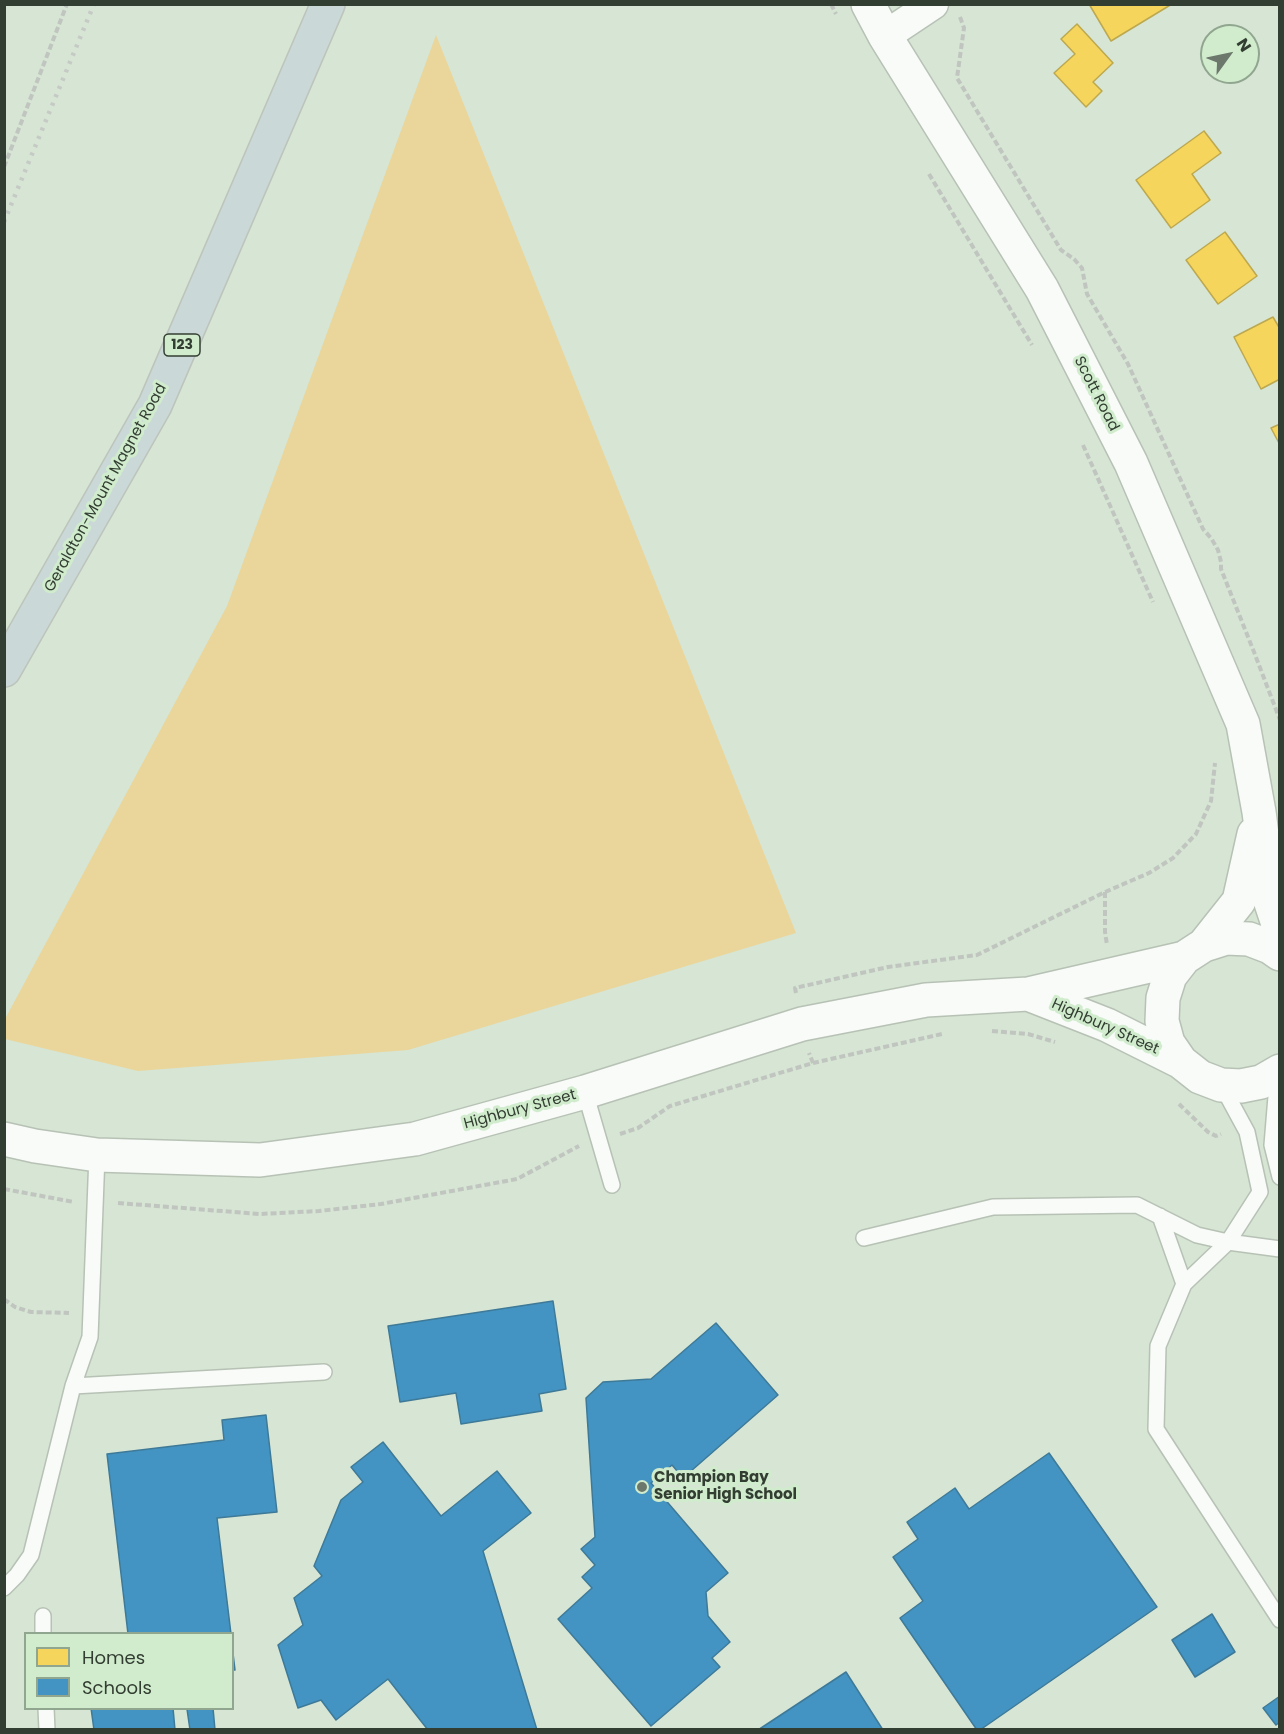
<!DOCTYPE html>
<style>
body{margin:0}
#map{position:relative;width:1284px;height:1734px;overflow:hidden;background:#d6e5d4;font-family:Poppins,sans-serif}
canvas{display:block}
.frame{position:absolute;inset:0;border:6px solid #333e32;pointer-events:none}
.legend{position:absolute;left:24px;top:1632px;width:210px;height:78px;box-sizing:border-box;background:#d0eccd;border:2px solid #91a68f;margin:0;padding:8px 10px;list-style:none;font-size:18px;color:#333e32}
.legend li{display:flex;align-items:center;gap:12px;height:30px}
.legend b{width:30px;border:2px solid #91a68f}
.north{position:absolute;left:1200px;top:24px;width:60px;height:60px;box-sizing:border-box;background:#d0eccd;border:2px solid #91a68f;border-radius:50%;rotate:57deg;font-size:16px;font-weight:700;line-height:24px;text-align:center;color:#333e32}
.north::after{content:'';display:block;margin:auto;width:21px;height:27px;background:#6c786b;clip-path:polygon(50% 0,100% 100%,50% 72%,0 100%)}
</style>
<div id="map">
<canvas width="1284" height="1734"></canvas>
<div class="frame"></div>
<ul class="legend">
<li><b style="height:16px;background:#f6d55c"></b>Homes</li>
<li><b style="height:16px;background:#4393c3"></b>Schools</li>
</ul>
<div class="north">N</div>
</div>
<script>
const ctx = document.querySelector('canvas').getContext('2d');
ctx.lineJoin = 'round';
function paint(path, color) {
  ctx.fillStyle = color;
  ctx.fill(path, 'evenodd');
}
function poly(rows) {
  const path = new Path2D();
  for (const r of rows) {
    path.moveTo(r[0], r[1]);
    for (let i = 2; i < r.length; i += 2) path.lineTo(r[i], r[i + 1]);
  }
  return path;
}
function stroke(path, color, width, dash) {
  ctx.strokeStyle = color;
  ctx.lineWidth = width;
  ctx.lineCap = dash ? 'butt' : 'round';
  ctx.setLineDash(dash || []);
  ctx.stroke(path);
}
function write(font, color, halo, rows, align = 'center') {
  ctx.font = font + ' Poppins,sans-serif';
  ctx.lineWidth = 6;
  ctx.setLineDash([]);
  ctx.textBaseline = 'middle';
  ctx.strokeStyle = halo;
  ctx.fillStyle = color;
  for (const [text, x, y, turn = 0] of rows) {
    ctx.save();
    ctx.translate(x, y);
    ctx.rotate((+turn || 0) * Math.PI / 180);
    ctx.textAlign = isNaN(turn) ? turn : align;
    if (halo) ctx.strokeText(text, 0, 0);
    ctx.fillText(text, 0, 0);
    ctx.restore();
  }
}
paint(poly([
 [436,35,796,933,408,1050,138,1071,5,1039,5,1019,227,606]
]), '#ead69b');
const homes = poly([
 [1089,4,1172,4,1111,41,1089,4],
 [1077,24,1113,63,1093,82,1102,91,1086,107,1054,73,1075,54,1061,39,1077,24],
 [1204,131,1221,153,1192,174,1210,200,1171,228,1136,180,1204,131],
 [1225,232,1257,276,1218,304,1186,260,1225,232],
 [1273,317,1280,329,1280,379,1261,389,1234,337,1273,317],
 [1280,424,1280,445,1271,428,1280,424]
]);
paint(homes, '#f6d55c');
stroke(homes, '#bca84f', 1.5);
const schools = poly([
 [553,1301,566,1389,539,1394,542,1411,461,1424,456,1393,400,1402,388,1326,553,1301],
 [716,1323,778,1395,683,1478,672,1465,651,1483,728,1573,706,1592,708,1616,730,1642,712,1658,720,1667,651,1726,558,1619,592,1588,582,1577,595,1565,581,1549,595,1537,586,1398,603,1382,651,1379,716,1323],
 [266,1415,277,1512,217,1518,231,1634,128,1634,107,1454,224,1440,222,1420,266,1415],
 [383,1442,441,1516,497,1471,531,1513,483,1551,537,1730,428,1730,388,1679,336,1720,321,1700,298,1708,278,1645,303,1625,294,1598,322,1576,314,1566,341,1500,363,1482,351,1467,383,1442],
 [1049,1453,1157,1607,980,1730,977,1730,900,1618,923,1601,893,1557,918,1539,907,1522,955,1488,969,1509,1049,1453],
 [1212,1614,1235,1652,1195,1677,1172,1640,1212,1614],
 [232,1645,235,1670,232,1670,232,1645],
 [846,1672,883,1730,758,1730,846,1672],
 [1280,1696,1280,1722,1276,1725,1263,1708,1280,1696],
 [91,1708,173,1708,175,1730,94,1730,91,1708],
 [213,1708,215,1730,190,1730,187,1709,213,1708]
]);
paint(schools, '#4393c3');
stroke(schools, '#3e7a98', 1.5);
const lane = poly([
 [1278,1072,1272,1145,1280,1177],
 [1222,1086,1247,1132,1260,1192,1228,1242,1184,1284,1158,1346,1156,1429,1280,1620],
 [585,1092,612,1185],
 [1160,1216,1184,1284],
 [864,1238,993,1207,1137,1205,1197,1235,1228,1242,1280,1249],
 [73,1386,324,1372],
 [4,1588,17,1575,31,1555,73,1386,90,1337,97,1155],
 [43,1616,43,1634],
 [46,1708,47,1730]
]);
const street = poly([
 [885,36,933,4]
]);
const secondary = poly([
 [868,4,885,36,1042,289,1131,463,1243,724,1259,812,1271,903,1280,930],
 [1204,945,1239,901,1254,834],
 [1280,954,1270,947,1249,939,1226,938,1204,945,1184,958,1170,976,1163,998,1162,1021,1168,1043,1181,1062,1200,1077,1221,1085,1241,1086,1261,1082,1280,1071],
 [1028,994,1107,1025,1181,1062],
 [4,1139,35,1146,97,1155,260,1160,415,1139,585,1092,802,1024,926,1000,1028,994,1184,958]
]);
const highway = poly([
 [4,670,155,405,328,4]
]);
stroke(lane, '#b7c2b5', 18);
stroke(street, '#b7c2b5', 33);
stroke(secondary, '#b7c2b5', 36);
stroke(highway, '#bdc4bc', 36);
stroke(poly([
 [831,4,836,14],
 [960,17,964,28,957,78,1061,250,1074,259,1082,268,1087,294,1128,364,1203,529,1211,538,1218,550,1221,562,1221,569,1254,652,1280,720],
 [4,167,67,4],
 [929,174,1032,345],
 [1083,445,1153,602],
 [1105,892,1105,932,1107,945],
 [796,993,795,988,888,967,977,955,1105,892,1149,873,1173,858,1196,834,1211,801,1215,763],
 [992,1031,1028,1034,1055,1042],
 [813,1063,942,1034],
 [1179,1104,1208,1132,1216,1136,1221,1134],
 [620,1134,638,1128,670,1106,813,1063,809,1053],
 [4,1189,74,1202],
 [118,1203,260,1214,319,1211,381,1204,517,1179,579,1146],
 [4,1299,15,1307,31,1312,69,1313]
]), '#c0c6bf', 4, [6, 3]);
stroke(lane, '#f9fbf9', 15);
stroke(street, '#f9fbf9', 30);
stroke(secondary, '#f9fbf9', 33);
stroke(highway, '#cad8d7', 33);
stroke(poly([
 [4,222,94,4]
]), '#c6cac5', 4.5, [3, 6]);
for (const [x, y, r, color] of [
 [642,1487,6,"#6c786b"]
]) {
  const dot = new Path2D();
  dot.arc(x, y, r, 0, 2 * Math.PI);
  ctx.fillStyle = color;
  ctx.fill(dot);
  stroke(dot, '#d0eccd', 2);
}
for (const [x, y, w] of [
 [182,345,36]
]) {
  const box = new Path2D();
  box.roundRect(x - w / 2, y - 11, w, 22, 4.5);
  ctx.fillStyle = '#d0eccd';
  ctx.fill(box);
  stroke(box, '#333e32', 1.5);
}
write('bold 14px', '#333e32', null, [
 ["123",182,345]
]);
write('15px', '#333e32', '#d0eccd', [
 ["Scott Road",1096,394,63],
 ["Geraldton-Mount Magnet Road",106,488,-61],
 ["Highbury Street",1105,1027,24],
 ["Highbury Street",520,1110,-15]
]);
write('bold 15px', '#333e32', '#d0eccd', [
 ["Champion Bay",654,1478],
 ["Senior High School",654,1495]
], 'left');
</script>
